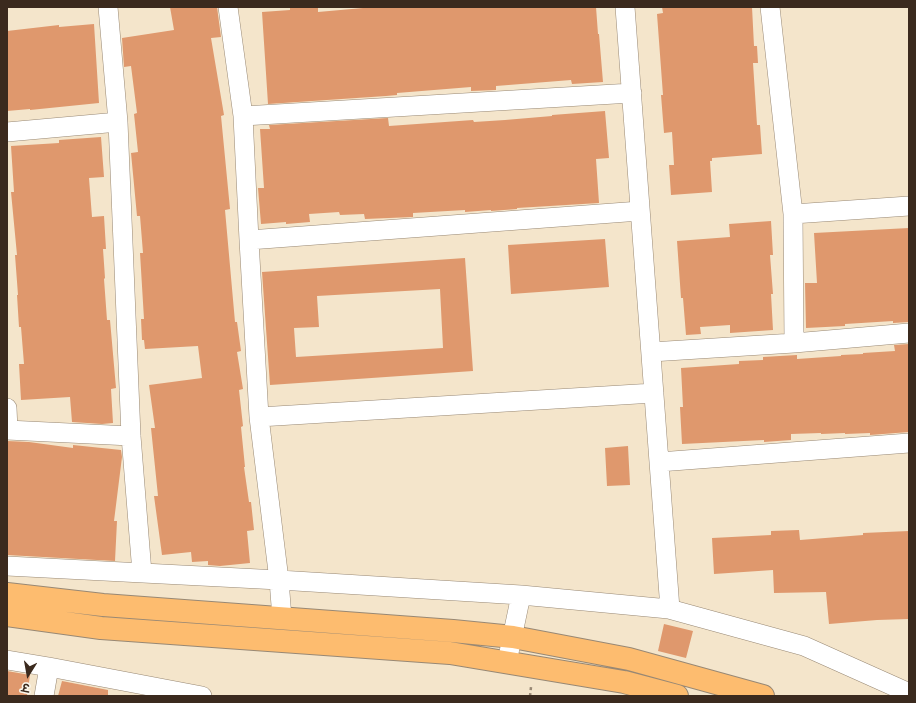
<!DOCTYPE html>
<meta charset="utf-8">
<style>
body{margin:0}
#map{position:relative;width:916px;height:703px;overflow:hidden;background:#f4e5cb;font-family:"Indie Flower","Playpen Sans Deva",sans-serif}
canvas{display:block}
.frame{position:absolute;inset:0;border:8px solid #3b2a1e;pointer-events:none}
.north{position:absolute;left:8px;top:655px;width:40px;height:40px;-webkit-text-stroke:3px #fbf7ec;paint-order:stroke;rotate:191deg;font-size:11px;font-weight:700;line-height:16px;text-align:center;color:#3b2a1e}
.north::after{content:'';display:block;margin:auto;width:14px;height:18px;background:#3b2a1e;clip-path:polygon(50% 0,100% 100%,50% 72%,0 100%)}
</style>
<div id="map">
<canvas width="916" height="703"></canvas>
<div class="frame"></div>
<div class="north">उ</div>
</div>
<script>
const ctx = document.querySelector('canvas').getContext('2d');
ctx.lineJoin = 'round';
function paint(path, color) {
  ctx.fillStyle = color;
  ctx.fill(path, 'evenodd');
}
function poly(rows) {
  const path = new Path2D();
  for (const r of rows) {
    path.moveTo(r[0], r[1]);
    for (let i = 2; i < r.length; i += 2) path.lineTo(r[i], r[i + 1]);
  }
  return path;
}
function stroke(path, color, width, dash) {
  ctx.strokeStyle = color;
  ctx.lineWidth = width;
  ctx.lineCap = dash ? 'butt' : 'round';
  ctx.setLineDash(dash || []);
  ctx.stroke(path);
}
paint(poly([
 [170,7,217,7,221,37,211,38,224,115,221,116,230,209,225,210,235,322,237,322,241,351,237,352,243,389,239,390,243,426,241,427,245,467,244,467,249,502,251,502,254,530,247,531,250,563,220,566,208,565,208,561,192,562,191,552,162,555,154,496,158,496,151,428,155,428,149,385,202,378,198,346,145,349,144,340,142,340,141,319,144,319,140,253,143,253,140,216,137,216,131,153,138,152,134,114,137,113,131,66,124,67,122,38,174,30],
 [290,7,318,7,318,12,363,8,363,7,596,7,598,34,599,34,603,82,572,84,571,80,496,86,496,90,471,91,471,87,397,93,397,95,386,96,268,104,262,12,290,10],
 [662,7,752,7,754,46,757,46,758,63,753,63,757,125,760,125,762,154,712,158,712,161,710,161,712,192,671,195,669,165,674,165,672,132,664,133,661,95,663,95,657,14,663,13],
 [94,24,99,103,30,110,30,109,7,111,7,31,59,25,59,27],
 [605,111,609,158,596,159,599,203,517,208,517,209,491,211,491,210,465,212,465,210,413,213,413,217,365,219,364,214,340,215,339,212,309,214,310,222,286,224,286,222,261,224,258,188,264,188,260,129,270,129,269,125,388,118,389,126,473,120,474,122,505,120,552,116,552,115],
 [101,137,104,177,89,178,92,217,104,216,106,249,103,249,105,278,104,279,107,320,110,320,116,388,111,389,113,423,102,424,72,422,70,397,21,400,19,364,24,364,21,327,19,327,17,295,18,295,15,255,17,255,11,192,14,192,11,146,59,143,59,140],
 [771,221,773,255,770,255,773,294,771,294,773,330,730,333,730,325,700,327,701,334,686,335,683,298,681,298,677,241,730,237,729,224],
 [909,228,909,322,893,323,893,321,845,324,845,326,806,328,805,283,817,283,814,233],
 [605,239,609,287,511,294,508,245],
 [465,258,473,371,270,385,262,272],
 [440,289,443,348,296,357,294,328,319,327,317,296],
 [909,344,909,432,870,435,870,433,845,434,845,433,821,434,821,433,791,434,791,440,764,442,764,440,682,444,680,407,683,407,681,368,739,364,739,361,763,360,763,357,797,355,797,359,841,356,841,355,863,354,863,353,895,351,894,345],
 [7,441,29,442,73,448,73,445,121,450,122,457,114,521,117,521,115,561,7,555],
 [628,446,630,485,607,486,605,448],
 [799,530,800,540,863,535,863,533,909,531,909,619,877,620,829,624,826,592,774,593,773,570,714,574,712,538,771,535,771,531],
 [664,624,693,631,686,658,658,651],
 [7,671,30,675,27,696,7,696],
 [62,681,108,690,108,696,58,696]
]), '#df986d');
const minor = poly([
 [108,7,118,122,131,436,142,573],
 [228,7,243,116,249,240,259,417,279,580,282,618],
 [625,7,670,609],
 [770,7,793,214,794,343],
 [243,116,632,93],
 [7,132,118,122],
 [793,214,909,206],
 [249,240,640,211],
 [651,352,794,343,909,333],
 [7,408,8,430],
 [259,417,654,393],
 [7,430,131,436],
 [659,462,909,443],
 [7,566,279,580,521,595,669,609,804,646,909,693],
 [7,660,49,667,202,696],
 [507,662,521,595],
 [44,696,49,667]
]);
const major = poly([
 [7,594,103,605,453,631,513,637,629,659,763,696],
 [7,615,101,628,450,653,624,682,677,696]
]);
stroke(minor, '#988874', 20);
stroke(major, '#988874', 24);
stroke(poly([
 [530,696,531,687]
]), '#988874', 2.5, [3, 3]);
stroke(minor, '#fff', 19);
stroke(major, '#fdbc6f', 22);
</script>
